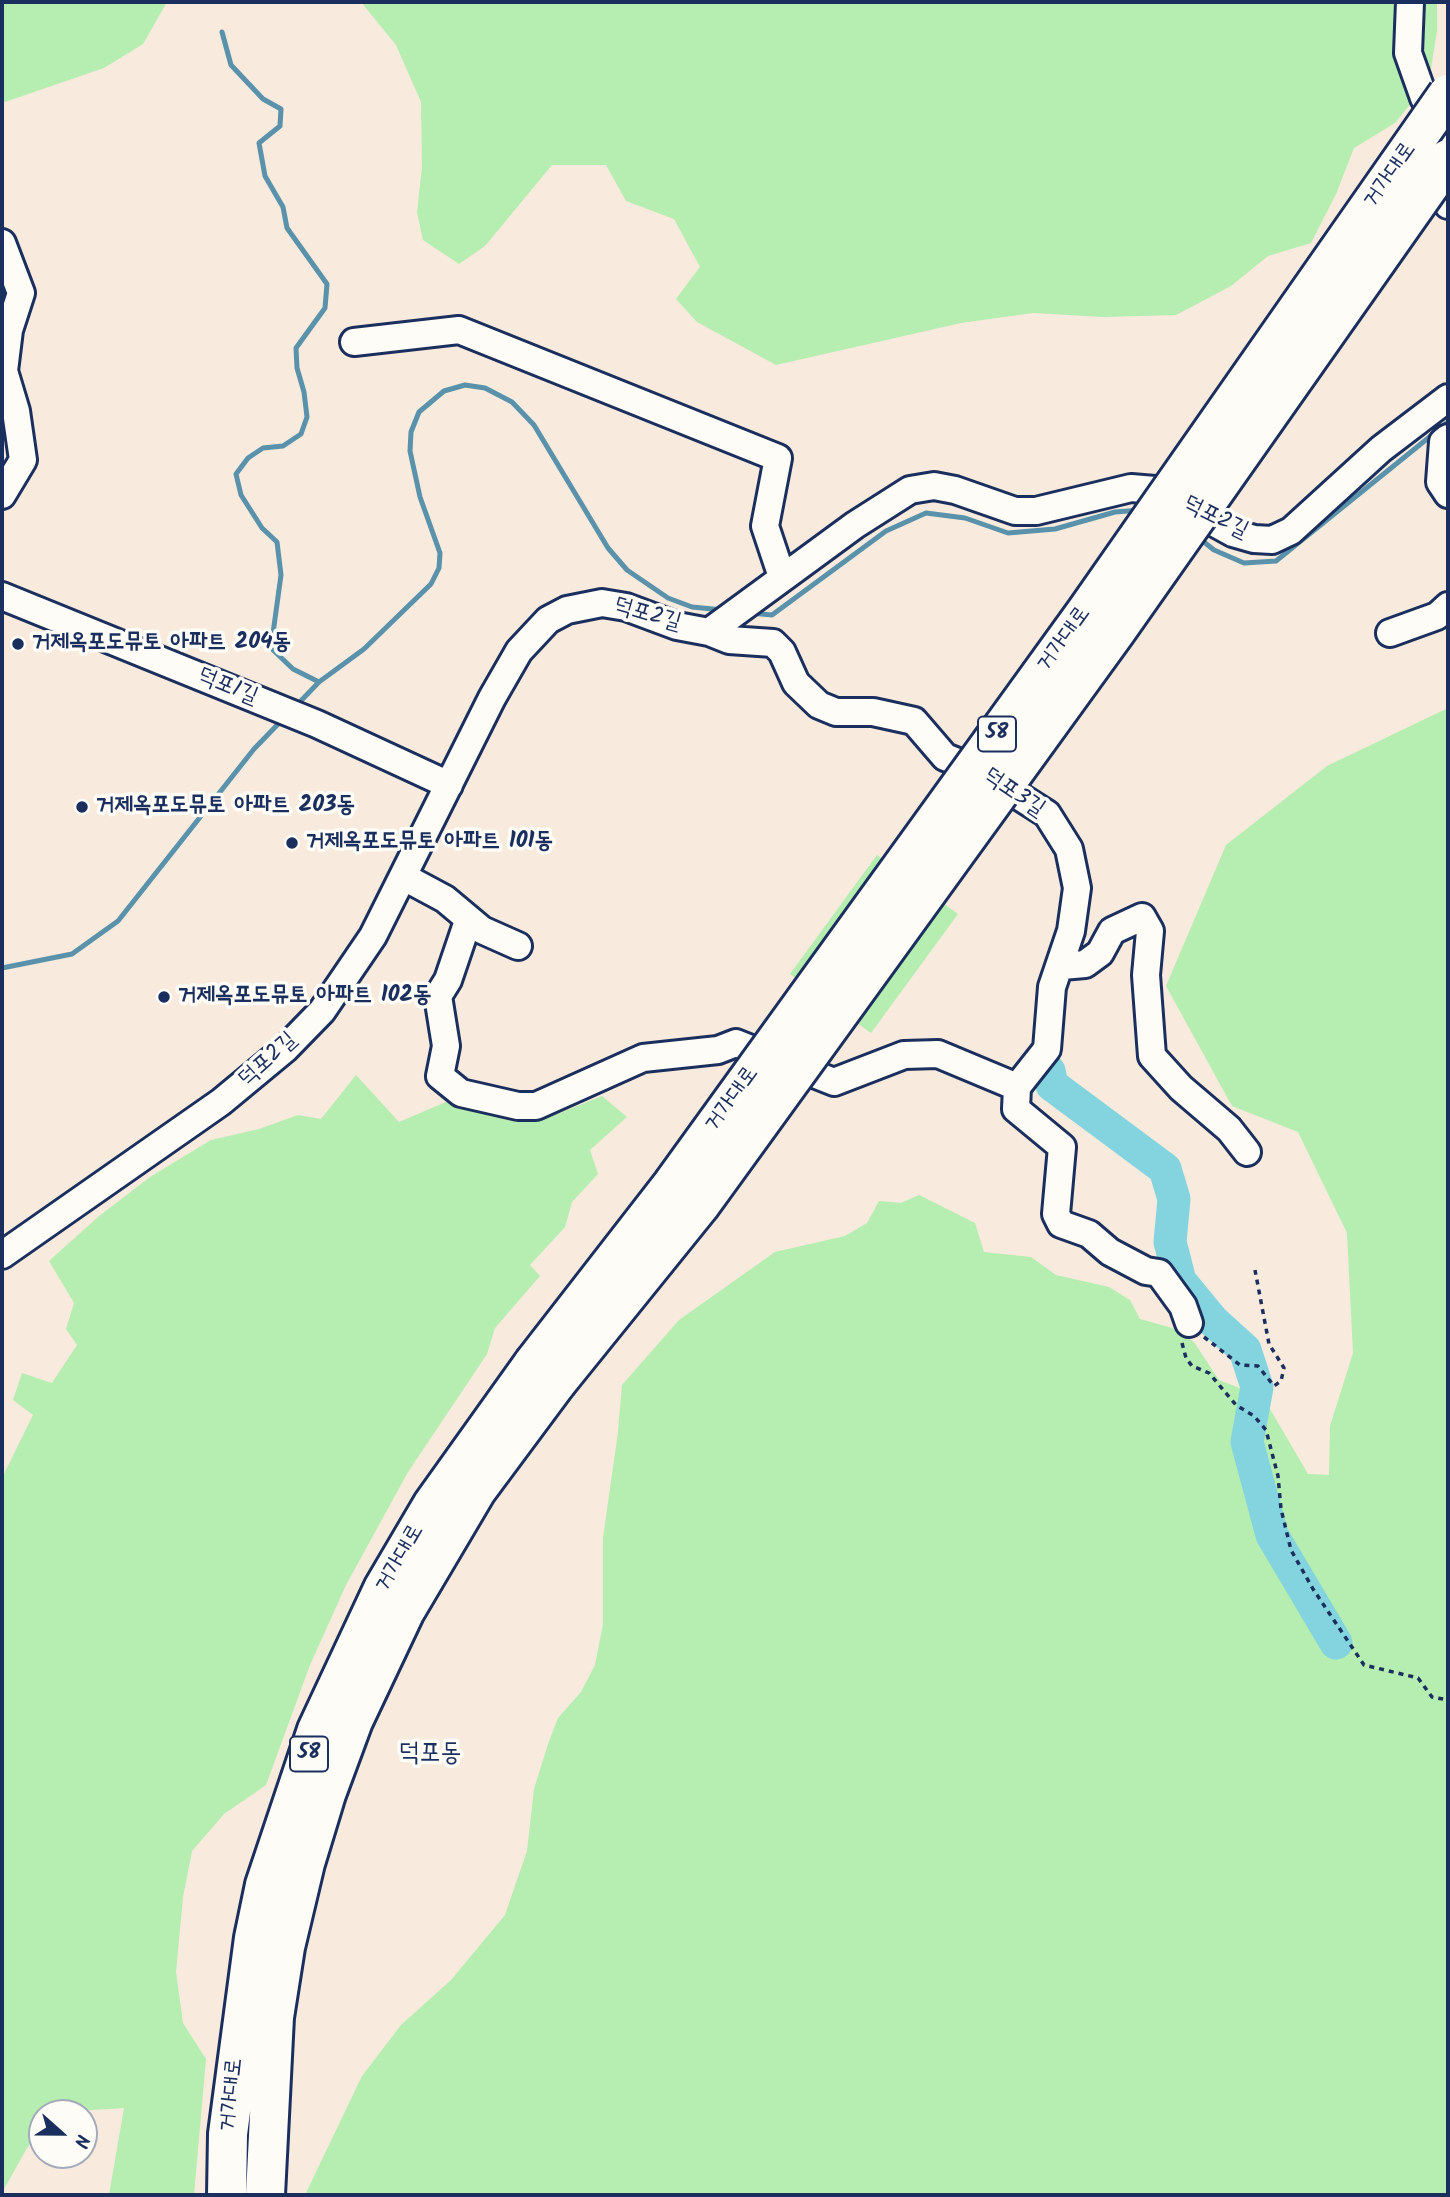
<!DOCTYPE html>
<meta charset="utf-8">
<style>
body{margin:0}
#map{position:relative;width:1450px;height:2197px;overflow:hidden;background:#f8eadc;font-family:Kalam,sans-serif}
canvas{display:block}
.frame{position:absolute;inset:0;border:4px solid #1b2f5e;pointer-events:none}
.north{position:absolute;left:28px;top:2099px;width:70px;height:70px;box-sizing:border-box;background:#fdfcf7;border:2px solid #a3aaba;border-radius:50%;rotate:111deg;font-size:19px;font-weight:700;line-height:28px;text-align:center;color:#1b2f5e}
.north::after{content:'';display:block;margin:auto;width:24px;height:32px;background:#1b2f5e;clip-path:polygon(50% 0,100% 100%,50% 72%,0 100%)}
</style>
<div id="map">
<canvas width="1450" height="2197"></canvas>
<div class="frame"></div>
<div class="north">N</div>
</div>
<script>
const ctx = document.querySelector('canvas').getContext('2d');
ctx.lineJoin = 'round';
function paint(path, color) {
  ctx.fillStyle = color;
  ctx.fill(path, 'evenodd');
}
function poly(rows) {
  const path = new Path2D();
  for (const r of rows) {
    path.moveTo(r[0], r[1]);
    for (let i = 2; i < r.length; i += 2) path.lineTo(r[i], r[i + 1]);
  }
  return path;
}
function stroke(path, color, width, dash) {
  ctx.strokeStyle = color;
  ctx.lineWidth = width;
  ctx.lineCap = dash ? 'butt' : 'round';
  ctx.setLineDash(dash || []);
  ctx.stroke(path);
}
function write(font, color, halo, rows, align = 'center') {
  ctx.font = font + ' Kalam,"Poor Story",sans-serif';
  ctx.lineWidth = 7;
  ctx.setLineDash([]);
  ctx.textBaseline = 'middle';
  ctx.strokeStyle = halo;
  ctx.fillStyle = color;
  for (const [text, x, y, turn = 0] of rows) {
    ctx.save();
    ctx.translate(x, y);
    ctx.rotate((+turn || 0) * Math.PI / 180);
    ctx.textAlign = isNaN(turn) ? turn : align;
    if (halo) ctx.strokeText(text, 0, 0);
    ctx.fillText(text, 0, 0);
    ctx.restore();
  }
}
paint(poly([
 [2,2,167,2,143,44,104,68,2,103],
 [361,2,1437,2,1437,31,1429,81,1395,123,1354,148,1336,194,1311,243,1268,256,1231,286,1176,315,1104,317,1033,313,961,323,776,365,697,322,676,299,700,267,674,219,626,201,606,165,552,165,485,246,459,264,423,240,417,212,422,167,421,102,396,45],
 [1448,708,1448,2195,305,2195,362,2076,401,2025,451,1980,505,1915,527,1851,534,1789,548,1744,558,1718,581,1692,595,1665,603,1624,603,1538,618,1432,622,1385,679,1320,775,1252,845,1236,867,1223,879,1201,901,1203,919,1195,975,1223,984,1252,1031,1257,1056,1275,1109,1287,1130,1300,1140,1319,1172,1328,1194,1342,1219,1380,1263,1397,1308,1474,1329,1475,1330,1426,1353,1353,1347,1233,1298,1132,1232,1106,1166,986,1226,845,1327,766],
 [877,855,958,914,871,1033,790,974],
 [356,1075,399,1122,446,1102,484,1110,516,1122,557,1114,602,1096,627,1117,590,1150,598,1174,572,1202,565,1227,530,1265,540,1276,495,1328,487,1354,408,1472,346,1585,310,1665,266,1785,224,1814,192,1851,183,1897,176,1972,183,2023,206,2059,194,2195,109,2195,124,2108,42,2113,42,2130,27,2148,3,2191,2,1478,33,1415,13,1400,22,1373,52,1383,77,1345,66,1329,74,1303,49,1261,98,1217,150,1177,211,1140,259,1129,298,1115,321,1119]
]), '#b6edb0');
stroke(poly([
 [222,32,231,65,263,99,281,109,280,126,259,143,265,176,283,207,287,228,327,284,325,308,296,348,297,368,304,392,307,417,301,434,283,446,263,448,248,458,236,474,241,495,262,528,277,542,281,575,271,648,293,669,319,682],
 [1199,538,1214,550,1244,563,1276,561,1448,422],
 [750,613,772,615,886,531,926,513,965,518,1008,533,1055,529,1115,512,1141,510],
 [295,707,319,682,364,649,431,584,439,568,440,553,420,497,410,451,411,432,419,412,444,391,465,385,485,388,512,402,534,425,608,548,627,570,668,598,692,607,723,610],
 [2,968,72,954,118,921,254,749,283,719]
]), '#5a92ab', 5);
stroke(poly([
 [1049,1071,1052,1085,1165,1169,1174,1199,1170,1242,1180,1281,1213,1321,1245,1350,1257,1387,1247,1442,1272,1535,1336,1643]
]), '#84d4df', 33);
const minor = poly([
 [1410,2,1408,53,1424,98,1446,132,1448,205],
 [2,243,21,293,9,330,4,371,16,411,23,460,2,495],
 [354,342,459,330,778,458,765,526,782,577],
 [1448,438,1443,442,1440,482,1448,494],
 [2,596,317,724,449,785],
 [709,632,729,640,773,643,782,652,796,683,819,705,836,712,873,712,914,721,945,757,978,770,1047,814,1069,849,1077,888,1071,931,1052,987,1047,1049,1017,1087,1016,1109,1062,1147,1056,1214,1061,1224,1089,1234,1110,1252,1146,1271,1159,1273,1183,1306,1189,1323],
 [1390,633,1437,616,1448,606],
 [404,877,445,899,482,930,518,946],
 [468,921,448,980,438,996,446,1046,440,1076,461,1093,518,1106,536,1106,643,1058,718,1050,736,1043,834,1082,904,1055,938,1054,1017,1087],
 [1062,966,1085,964,1100,953,1112,931,1142,917,1150,931,1146,975,1152,1056,1181,1088,1229,1129,1247,1152],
 [2,1255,221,1102,285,1049,322,1011,373,936,492,698,519,651,548,620,567,610,602,603,626,607,677,626,709,632,855,525,910,490,934,486,955,490,1015,511,1036,511,1131,488,1155,490,1233,533,1254,539,1272,540,1291,531,1381,449,1448,398]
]);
const highway = poly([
 [227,2195,228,2134,254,1938,265,1885,317,1730,383,1589,433,1504,533,1364],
 [265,2195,274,2017,285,1947,305,1863,326,1794,353,1721,405,1611,476,1491,557,1382]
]);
stroke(minor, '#1b2f5e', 32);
stroke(highway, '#1b2f5e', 44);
stroke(poly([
 [1204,1337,1240,1365,1258,1366,1274,1386,1281,1381,1284,1368,1269,1344,1255,1270],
 [1182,1343,1186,1358,1192,1366,1209,1373,1236,1405,1254,1416,1266,1430,1278,1476,1281,1509,1291,1550,1313,1589,1364,1665,1418,1678,1432,1697,1448,1700]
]), '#1b2f5e', 3.5, [5, 5]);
stroke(minor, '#fdfcf7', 26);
stroke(highway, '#fdfcf7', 38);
const highwayBridge = poly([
 [533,1364,672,1185,1086,612,1448,94],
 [557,1382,700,1205,1116,631,1448,159]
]);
stroke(highwayBridge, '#1b2f5e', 44, []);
stroke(highwayBridge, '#fdfcf7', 38);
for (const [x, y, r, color] of [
 [18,644,7,"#1b2f5e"],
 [82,807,7,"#1b2f5e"],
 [292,843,7,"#1b2f5e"],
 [164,997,7,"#1b2f5e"]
]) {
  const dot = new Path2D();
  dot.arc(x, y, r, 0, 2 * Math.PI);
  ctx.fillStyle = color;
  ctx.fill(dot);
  stroke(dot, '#fdfcf7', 2.5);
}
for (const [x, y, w] of [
 [997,734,38],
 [309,1754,38]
]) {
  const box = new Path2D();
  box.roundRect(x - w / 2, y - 17.5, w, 35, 5);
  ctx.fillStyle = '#fdfcf7';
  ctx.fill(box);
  stroke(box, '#1b2f5e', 2);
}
write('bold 21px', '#1b2f5e', null, [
 ["58",997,734],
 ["58",309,1754]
]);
write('23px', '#1b2f5e', '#fdfcf7', [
 ["거가대로",1391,176,-55],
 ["덕포2길",1215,519,26],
 ["덕포2길",647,616,16],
 ["거가대로",1065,640,-54],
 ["덕포1길",227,688,22],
 ["덕포3길",1013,794,34],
 ["덕포2길",269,1061,-42],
 ["거가대로",733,1100,-54],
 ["거가대로",401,1559,-60],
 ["거가대로",233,2095,-84]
]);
write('bold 23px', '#1b2f5e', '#fdfcf7', [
 ["거제옥포도뮤토 아파트 204동",32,644],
 ["거제옥포도뮤토 아파트 203동",96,807],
 ["거제옥포도뮤토 아파트 101동",306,843],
 ["거제옥포도뮤토 아파트 102동",178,997]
], 'left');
write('26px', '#1b2f5e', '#fdfcf7', [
 ["덕포동",430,1756]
]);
</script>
